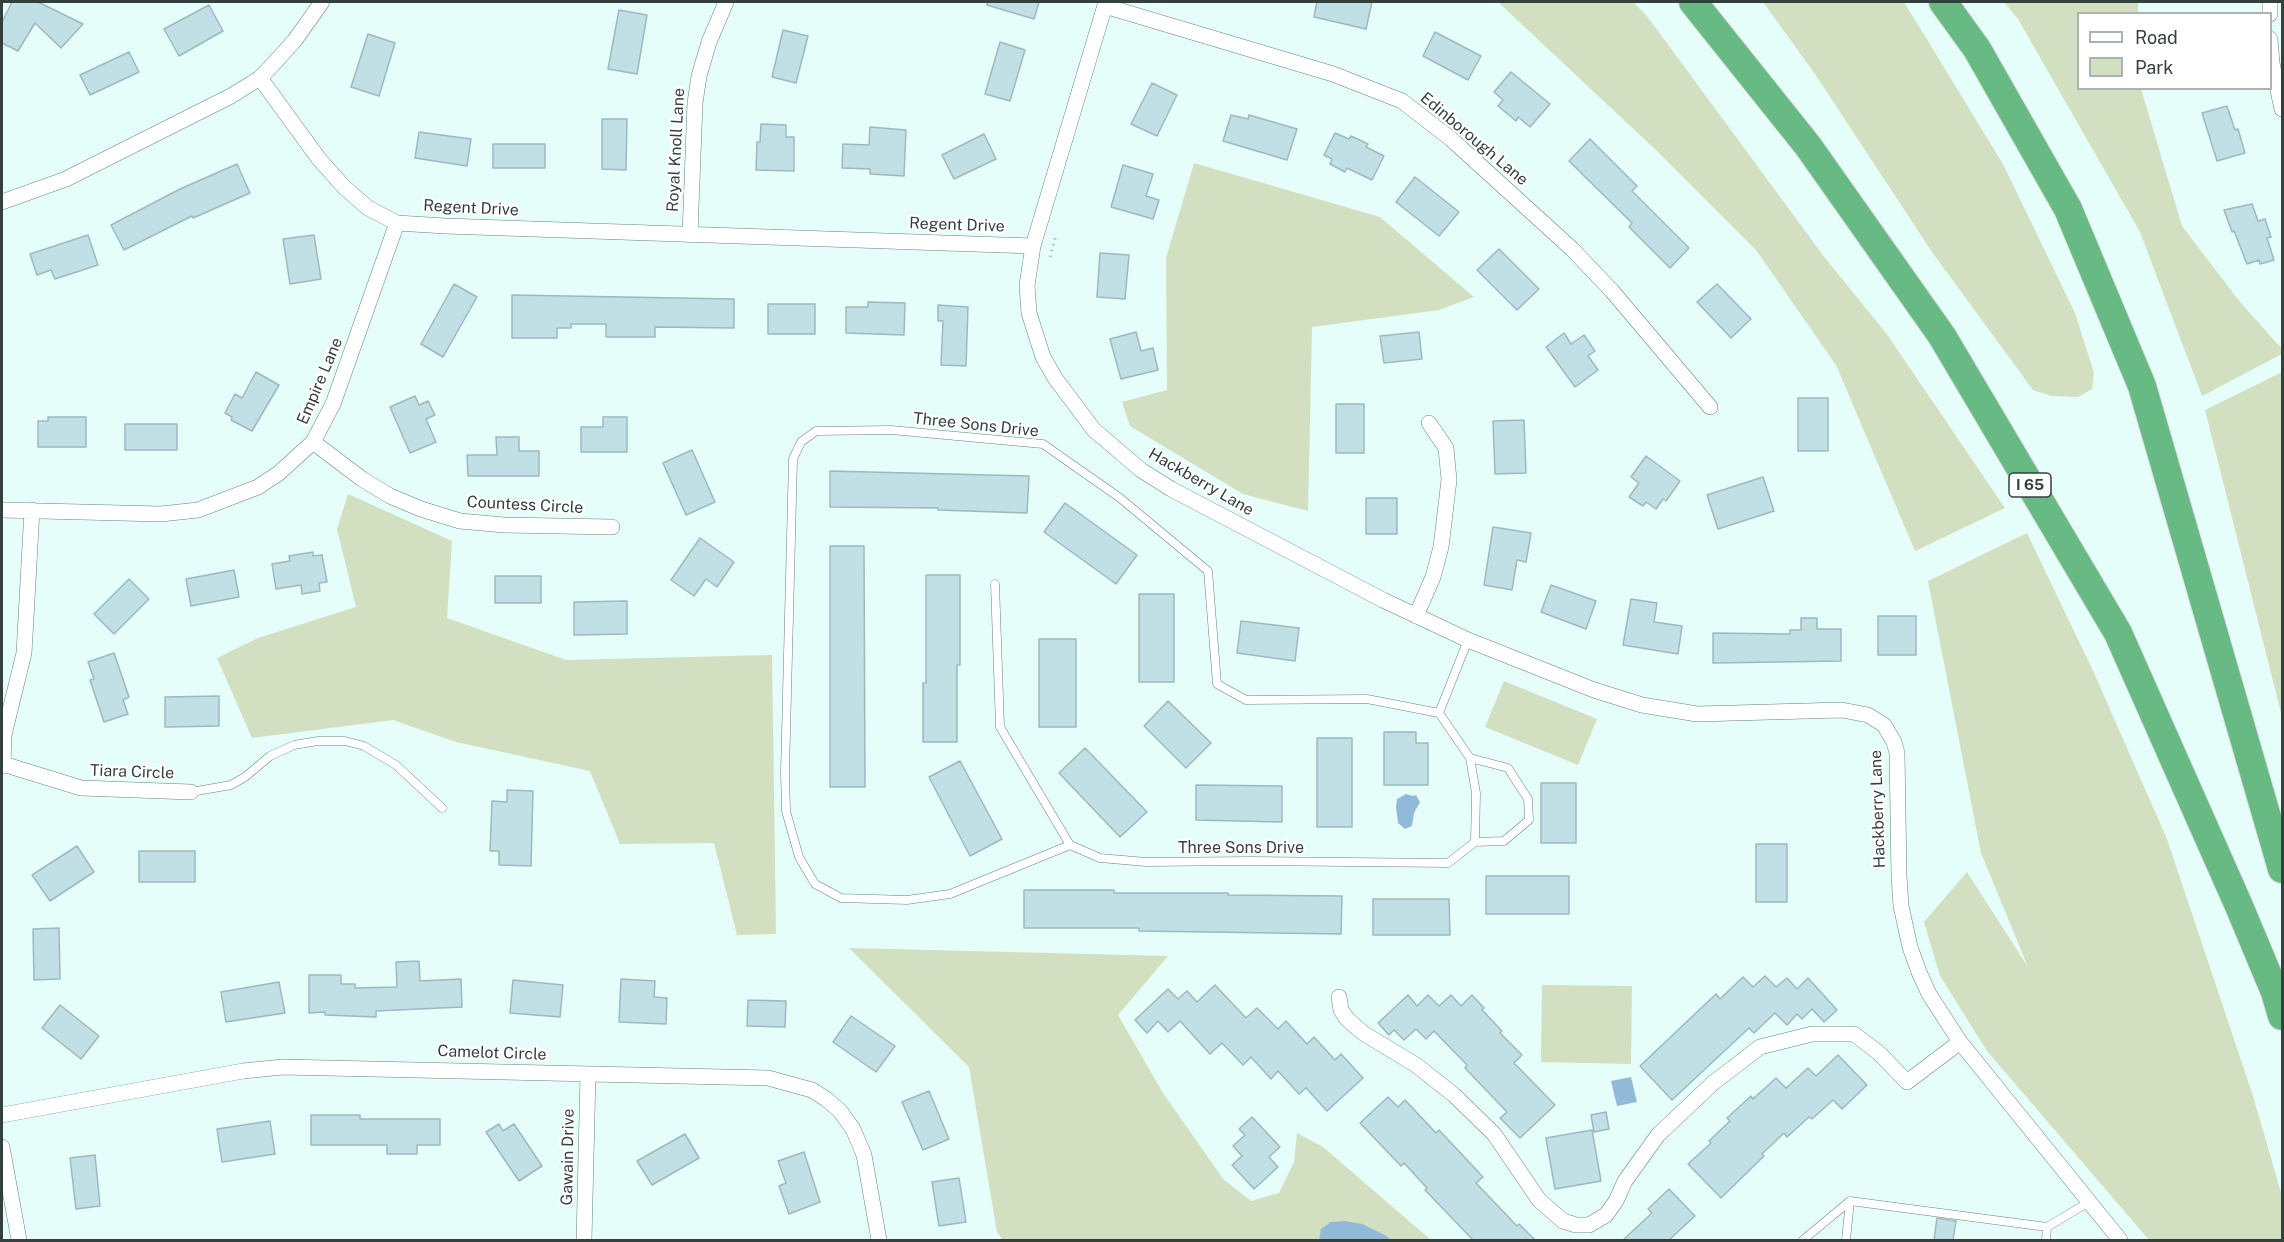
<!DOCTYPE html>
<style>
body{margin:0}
#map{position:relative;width:2284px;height:1242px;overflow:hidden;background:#e6fef9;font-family:"Public Sans",sans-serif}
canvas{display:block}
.frame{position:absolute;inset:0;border:3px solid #33403d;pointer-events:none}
.legend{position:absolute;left:2077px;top:12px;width:195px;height:78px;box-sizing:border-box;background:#fff;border:2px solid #adb3b1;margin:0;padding:8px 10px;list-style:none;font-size:18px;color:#33403d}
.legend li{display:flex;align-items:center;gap:12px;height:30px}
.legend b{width:30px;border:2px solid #adb3b1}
</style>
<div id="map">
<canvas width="2284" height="1242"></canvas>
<div class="frame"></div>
<ul class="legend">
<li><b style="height:8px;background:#fff"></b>Road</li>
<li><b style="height:16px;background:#d2dfc0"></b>Park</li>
</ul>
</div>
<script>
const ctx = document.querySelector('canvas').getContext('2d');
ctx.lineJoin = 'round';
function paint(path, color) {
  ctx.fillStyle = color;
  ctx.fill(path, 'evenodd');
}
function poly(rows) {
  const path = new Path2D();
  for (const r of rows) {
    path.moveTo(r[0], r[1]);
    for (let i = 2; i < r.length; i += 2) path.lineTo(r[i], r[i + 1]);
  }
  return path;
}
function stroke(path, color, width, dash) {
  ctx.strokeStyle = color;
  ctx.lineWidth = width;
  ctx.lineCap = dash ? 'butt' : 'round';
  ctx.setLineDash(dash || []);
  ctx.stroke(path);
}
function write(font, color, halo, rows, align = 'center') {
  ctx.font = font + ' "Public Sans",sans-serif';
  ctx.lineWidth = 4.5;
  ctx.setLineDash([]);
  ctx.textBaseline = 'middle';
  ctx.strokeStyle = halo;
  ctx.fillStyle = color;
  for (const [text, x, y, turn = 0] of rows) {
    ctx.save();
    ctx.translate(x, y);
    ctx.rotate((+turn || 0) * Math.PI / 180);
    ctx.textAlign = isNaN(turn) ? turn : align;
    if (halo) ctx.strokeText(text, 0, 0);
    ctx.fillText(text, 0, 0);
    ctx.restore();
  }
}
paint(poly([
 [1494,2,1633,2,1647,16,1825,258,1886,333,2005,508,1915,551,1836,365,1756,250,1657,151,1499,3],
 [1763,2,1904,2,2003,164,2075,313,2094,373,2092,389,2078,397,2051,396,2033,390,1932,252,1815,74],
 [2004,2,2138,2,2138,13,2078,14,2078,88,2141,89,2182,226,2240,302,2282,349,2282,354,2202,396,2140,232,2018,19],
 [1194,163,1380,217,1474,297,1439,310,1312,327,1308,511,1243,494,1130,426,1122,402,1167,390,1166,258],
 [2282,372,2282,717,2205,410],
 [348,494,452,541,447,618,566,660,772,655,776,934,737,935,714,843,620,844,590,771,456,742,393,720,252,738,217,658,258,638,356,607,337,529],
 [2027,533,2094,673,2167,839,2253,1096,2282,1196,2282,1240,2149,1240,1987,1051,1940,976,1924,922,1967,872,2028,967,1981,853,1928,581],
 [1504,681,1597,719,1578,765,1485,727],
 [849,948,1168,956,1118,1015,1163,1093,1224,1180,1251,1201,1279,1193,1294,1162,1297,1133,1323,1147,1431,1240,1003,1240,997,1232,969,1067],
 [1542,985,1632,986,1631,1064,1541,1062]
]), '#d2dfc0');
paint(poly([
 [1406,794,1413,796,1416,795,1420,802,1414,813,1412,826,1405,829,1398,823,1396,807,1397,799],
 [1631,1077,1637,1102,1617,1106,1611,1081],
 [1345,1221,1362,1224,1385,1235,1391,1240,1319,1240,1321,1229,1331,1222]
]), '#90bad7');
const building = poly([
 [12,2,38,2,83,24,61,48,35,23,18,51,2,43,2,22,12,2],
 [987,2,1039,2,1034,19,987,5,987,2],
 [1317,2,1372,2,1366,29,1314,17,1317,2],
 [209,5,223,31,179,56,164,29,209,5],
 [619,10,647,15,637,74,608,69,619,10],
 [783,30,808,36,796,83,772,77,783,30],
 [1435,32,1481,56,1468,80,1423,56,1435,32],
 [368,34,395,43,379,96,351,87,368,34],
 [1000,42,1025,50,1010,101,985,94,1000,42],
 [129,52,139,72,90,95,80,75,129,52],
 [1511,72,1550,104,1530,127,1518,117,1516,121,1498,106,1503,100,1494,92,1511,72],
 [1152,83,1177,95,1157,136,1131,124,1152,83],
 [2227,106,2235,130,2238,129,2245,153,2217,161,2202,113,2227,106],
 [1231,115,1248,119,1249,115,1297,129,1287,160,1223,141,1231,115],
 [602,119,627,119,626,170,602,169,602,119],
 [761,124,786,125,786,137,794,137,794,171,756,170,757,142,760,142,761,124],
 [870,127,906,130,904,176,870,174,870,169,842,168,843,144,869,145,870,127],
 [419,132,471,139,467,166,415,158,419,132],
 [1335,133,1349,139,1351,136,1368,144,1366,147,1384,156,1372,180,1347,168,1345,172,1330,164,1332,159,1324,155,1335,133],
 [984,134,996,159,954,179,942,155,984,134],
 [1590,139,1637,186,1632,191,1689,248,1670,268,1629,227,1632,223,1569,161,1590,139],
 [493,144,545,144,545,168,493,168,493,144],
 [237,164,250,193,193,218,192,216,124,250,111,225,180,189,237,164],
 [1123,165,1153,174,1146,196,1159,200,1153,219,1111,207,1123,165],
 [1415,177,1459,212,1439,236,1396,202,1415,177],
 [2252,204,2258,221,2265,219,2271,237,2267,238,2274,260,2260,264,2259,260,2247,264,2234,231,2232,232,2224,210,2252,204],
 [88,235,98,265,55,279,51,270,37,275,30,254,88,235],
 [314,235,321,279,290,284,283,239,314,235],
 [1499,249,1539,289,1517,310,1477,270,1499,249],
 [1100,253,1129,255,1125,299,1097,297,1100,253],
 [454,284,477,297,443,357,421,344,454,284],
 [1717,284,1751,319,1731,338,1697,302,1717,284],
 [512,295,734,299,734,328,655,327,655,337,606,337,606,324,571,324,571,328,557,328,557,338,512,338,512,295],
 [868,302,905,303,904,335,846,333,846,307,868,307,868,302],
 [768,304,815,304,815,334,768,334,768,304],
 [938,305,968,307,966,366,941,365,943,321,938,321,938,305],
 [1136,332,1141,351,1153,348,1158,370,1121,379,1110,339,1136,332],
 [1419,332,1422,359,1384,363,1380,336,1419,332],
 [1564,333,1571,344,1584,335,1595,351,1588,356,1598,370,1575,387,1546,347,1564,333],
 [256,372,279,385,252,431,231,420,232,417,225,413,235,394,242,398,256,372],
 [415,396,419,405,428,401,435,415,426,419,436,442,410,453,390,407,415,396],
 [1798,398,1828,398,1828,451,1798,451,1798,398],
 [1336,404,1364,404,1364,453,1336,453,1336,404],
 [48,417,86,417,86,447,38,447,38,421,48,421,48,417],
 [603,417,627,417,627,452,581,452,581,427,603,427,603,417],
 [1524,420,1526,473,1495,474,1493,421,1524,420],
 [125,424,177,424,177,450,125,450,125,424],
 [496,437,519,437,519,451,539,451,539,476,468,476,467,455,497,455,496,437],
 [692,450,715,502,686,515,663,463,692,450],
 [1646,456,1680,481,1666,501,1663,499,1656,509,1646,502,1643,506,1629,497,1639,483,1631,477,1646,456],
 [830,471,1029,476,1027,513,938,510,938,508,830,507,830,471],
 [1763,477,1774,511,1718,529,1707,495,1763,477],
 [1366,498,1397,498,1397,534,1366,534,1366,498],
 [1065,503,1137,555,1116,584,1044,532,1065,503],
 [1493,527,1531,533,1526,562,1517,560,1512,590,1484,585,1493,527],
 [700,538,734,562,717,587,706,579,694,596,671,580,700,538],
 [830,546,864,546,865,787,830,787,830,546],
 [313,552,313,556,322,555,327,582,319,583,320,591,302,594,301,585,276,589,272,564,290,561,289,556,313,552],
 [234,570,239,597,191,606,186,579,234,570],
 [926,575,960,575,960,665,957,665,957,742,923,742,923,683,926,683,926,575],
 [495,576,541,576,541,603,495,603,495,576],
 [129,579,149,599,114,634,94,614,129,579],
 [1551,585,1596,601,1586,629,1541,612,1551,585],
 [1139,594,1174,594,1174,682,1139,682,1139,594],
 [1631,599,1657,603,1654,622,1682,626,1678,654,1623,645,1631,599],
 [627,601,627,634,574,635,574,602,627,601],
 [1878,616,1916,616,1916,655,1878,655,1878,616],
 [1801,618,1817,618,1817,629,1841,629,1841,661,1713,663,1713,633,1790,634,1790,630,1801,630,1801,618],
 [1241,621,1299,628,1295,661,1237,653,1241,621],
 [1039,639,1076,639,1076,727,1039,727,1039,639],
 [114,653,129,697,123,700,128,714,104,722,90,680,94,679,88,662,114,653],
 [219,696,219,726,165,727,165,697,219,696],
 [1168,701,1211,743,1186,768,1144,726,1168,701],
 [1384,732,1416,732,1416,743,1428,743,1428,785,1384,785,1384,732],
 [1317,738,1352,738,1352,827,1317,827,1317,738],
 [1085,748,1147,812,1120,837,1059,773,1085,748],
 [960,761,1002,839,970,856,929,777,960,761],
 [1541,783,1576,783,1576,843,1541,843,1541,783],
 [1196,785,1282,786,1282,822,1196,820,1196,785],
 [507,790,533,791,531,866,499,865,499,851,490,851,492,801,507,802,507,790],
 [1756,844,1787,844,1787,902,1756,902,1756,844],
 [77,846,94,872,50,901,32,875,77,846],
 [139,851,195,851,195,882,139,882,139,851],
 [1486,876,1569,876,1569,914,1486,914,1486,876],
 [1024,890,1114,890,1114,893,1228,893,1228,895,1342,896,1341,934,1139,931,1139,928,1024,928,1024,890],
 [1373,899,1449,899,1450,935,1373,935,1373,899],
 [59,928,60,979,34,980,33,929,59,928],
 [419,961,420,981,461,979,462,1007,376,1011,376,1017,325,1015,325,1012,309,1013,309,975,341,975,341,984,355,984,355,988,397,987,396,962,419,961],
 [1765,976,1776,987,1787,978,1797,989,1808,978,1837,1010,1824,1022,1812,1009,1802,1019,1797,1014,1787,1025,1775,1013,1754,1033,1749,1028,1672,1100,1640,1066,1716,994,1720,999,1743,977,1753,987,1765,976],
 [621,979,655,981,654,997,667,998,666,1024,619,1022,621,979],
 [513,980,563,985,560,1017,510,1013,513,980],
 [279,982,285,1013,226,1022,221,992,279,982],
 [1215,985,1246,1018,1257,1008,1278,1029,1286,1021,1307,1044,1314,1037,1335,1060,1341,1054,1363,1078,1327,1111,1306,1088,1299,1094,1278,1071,1271,1079,1251,1057,1243,1065,1222,1043,1210,1054,1180,1021,1168,1032,1158,1021,1147,1033,1135,1020,1168,989,1178,999,1187,991,1197,1002,1215,985],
 [1408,995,1417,1006,1428,995,1439,1006,1451,995,1461,1006,1472,995,1484,1008,1482,1010,1502,1031,1500,1033,1522,1055,1514,1063,1555,1105,1520,1138,1500,1118,1507,1112,1465,1068,1467,1065,1434,1031,1426,1039,1416,1029,1404,1040,1394,1030,1389,1035,1378,1023,1408,995],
 [748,1000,786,1001,785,1027,747,1026,748,1000],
 [60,1005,99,1036,81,1059,42,1028,60,1005],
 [851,1016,895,1046,876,1072,833,1042,851,1016],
 [1838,1055,1867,1085,1842,1109,1833,1100,1812,1119,1809,1117,1787,1137,1784,1133,1762,1154,1764,1156,1721,1198,1688,1164,1711,1143,1709,1141,1730,1121,1727,1118,1751,1096,1753,1099,1776,1078,1786,1088,1808,1068,1816,1076,1838,1055],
 [929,1091,949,1139,923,1150,902,1102,929,1091],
 [1388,1097,1398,1107,1405,1100,1436,1133,1439,1130,1483,1177,1476,1183,1517,1226,1519,1224,1535,1240,1473,1240,1425,1190,1427,1188,1404,1163,1401,1166,1360,1123,1388,1097],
 [1606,1112,1609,1129,1594,1132,1591,1115,1606,1112],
 [311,1115,360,1115,360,1119,440,1119,440,1145,417,1145,417,1154,387,1154,387,1145,311,1145,311,1115],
 [1252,1117,1280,1147,1269,1157,1278,1167,1254,1189,1232,1165,1242,1156,1233,1146,1245,1135,1239,1129,1252,1117],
 [270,1121,275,1154,222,1162,217,1129,270,1121],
 [499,1124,503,1131,514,1124,542,1166,519,1181,486,1132,499,1124],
 [1592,1130,1601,1181,1555,1189,1546,1138,1592,1130],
 [685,1134,699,1158,652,1185,637,1161,685,1134],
 [804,1152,820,1202,789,1214,779,1186,786,1183,778,1161,804,1152],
 [95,1155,100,1206,76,1209,70,1158,95,1155],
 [959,1178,966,1222,939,1226,932,1182,959,1178],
 [1669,1189,1695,1216,1669,1240,1623,1240,1652,1213,1648,1209,1669,1189],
 [1937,1218,1956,1221,1953,1240,1934,1240,1937,1218]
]);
paint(building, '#c1e0e6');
stroke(building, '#9cb9bf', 1.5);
const lane = poly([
 [995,584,1000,727,1070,845,1100,858,1146,862,1250,861,1448,863,1475,842,1504,841,1529,820,1528,799,1508,768,1470,758,1439,713],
 [1470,758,1476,793,1475,842],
 [191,792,231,785,245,777,270,756,294,745,318,741,345,741,364,746,396,765,442,808],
 [1070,845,950,894,907,900,841,898,815,884,799,857,786,811,785,772,793,459,801,442,816,431,891,430,1043,444,1120,498,1208,571,1217,684,1246,700,1367,699,1439,713,1468,640],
 [1850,1201,2047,1227,2089,1202],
 [1803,1240,1850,1201,1846,1240],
 [2046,1240,2047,1227]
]);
const street = poly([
 [1106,2,1033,246,1027,285,1029,313,1043,357,1055,378,1094,430,1141,470,1171,489,1383,600,1468,640,1594,690,1642,705,1697,714,1842,710,1868,715,1884,725,1894,742,1897,753,1899,876,1901,906,1910,947,1919,972,1929,994,1960,1042,2120,1240],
 [2270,2,2270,14],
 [1105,6,1333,74,1402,101,1451,139,1572,249,1612,291,1710,407],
 [2270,39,2272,63,2282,109],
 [260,78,319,159,344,187,368,208,397,223,445,226,1033,246],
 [2,202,66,179,231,96,260,78,278,59,295,40,322,2],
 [690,235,695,103,699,76,709,42,726,2],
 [313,442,362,479,390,496,421,509,460,521,504,525,612,527],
 [2,510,161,514,198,510,258,487,279,473,313,442,333,404,397,223],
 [1416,616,1433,577,1441,547,1449,480,1446,448,1429,423],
 [3,764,81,788,191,792],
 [2,766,3,764,4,735,24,653,32,510],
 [1339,997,1341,1010,1347,1019,1363,1033,1416,1065,1454,1095,1494,1134,1539,1200,1563,1221,1576,1225,1589,1225,1606,1215,1616,1201,1625,1181,1658,1135,1713,1083,1760,1047,1812,1034,1854,1034,1879,1053,1907,1082,1960,1042],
 [2,1115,243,1071,283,1067,768,1078,812,1090,826,1099,840,1111,853,1129,864,1155,879,1240],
 [2,1147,19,1240],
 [584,1240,588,1074]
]);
const highway = poly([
 [1693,2,1808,146,1942,336,2118,633,2239,906,2275,992,2282,1016],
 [1943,2,1977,49,2068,209,2142,386,2282,869]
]);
stroke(lane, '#67837e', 9);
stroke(street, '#67837e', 16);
stroke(highway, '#dadddc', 30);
stroke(poly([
 [1050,257,1056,235]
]), '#abbfbb', 3, [1.5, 4.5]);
stroke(lane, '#fff', 8);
stroke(street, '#fff', 15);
stroke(highway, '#68ba84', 28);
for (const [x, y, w] of [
 [2030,485,42]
]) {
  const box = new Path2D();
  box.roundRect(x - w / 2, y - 12, w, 24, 4.5);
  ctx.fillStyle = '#fff';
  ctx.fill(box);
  stroke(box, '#33403d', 1.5);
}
write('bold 15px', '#33403d', null, [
 ["I 65",2030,485]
]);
write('16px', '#33403d', '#fff', [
 ["Edinborough Lane",1474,139,40],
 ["Royal Knoll Lane",676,150,-87],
 ["Regent Drive",471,208,3],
 ["Regent Drive",957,225,2],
 ["Empire Lane",320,381,-67],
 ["Three Sons Drive",976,425,6],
 ["Hackberry Lane",1201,482,30],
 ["Countess Circle",525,505,3],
 ["Tiara Circle",132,772,2],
 ["Hackberry Lane",1878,809,-92],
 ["Three Sons Drive",1241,848],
 ["Camelot Circle",492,1053,2],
 ["Gawain Drive",568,1157,-89]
]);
</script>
